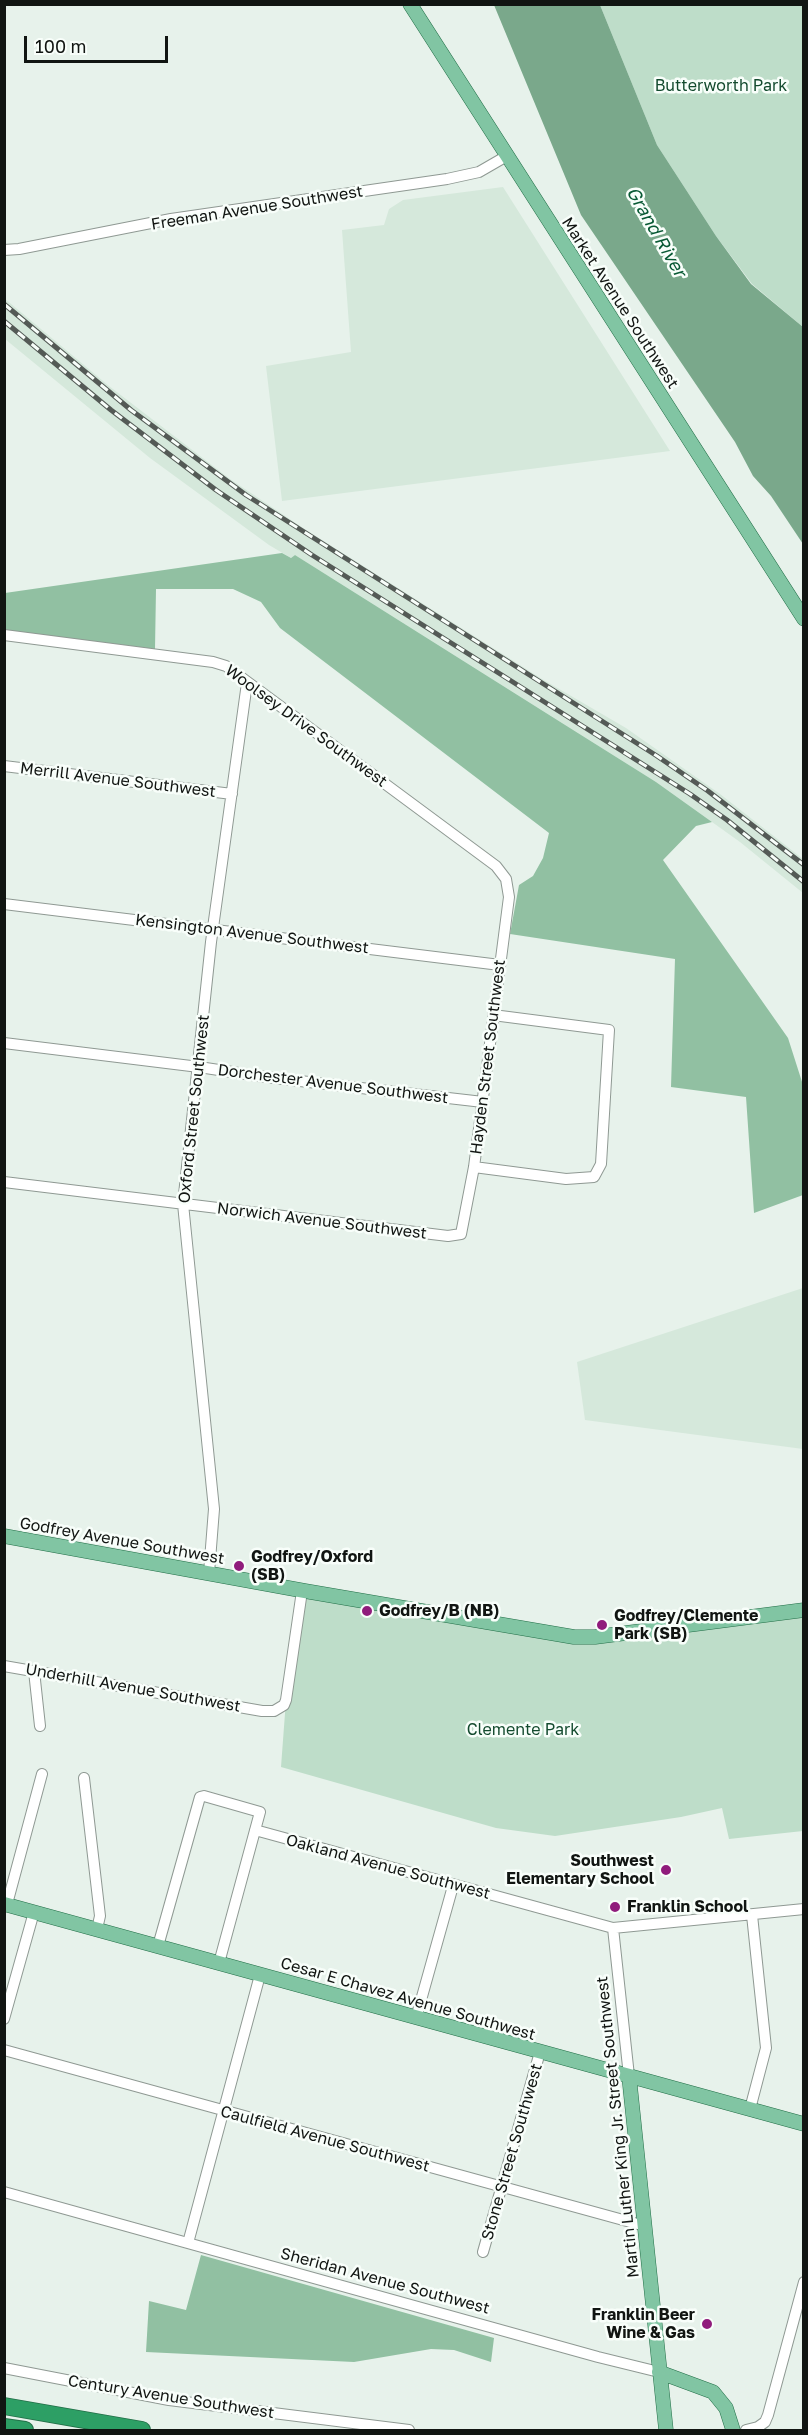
<!DOCTYPE html>
<style>
body{margin:0}
#map{position:relative;width:808px;height:2435px;overflow:hidden;background:#e7f2eb;font-family:"Golos Text",sans-serif}
canvas{display:block}
.frame{position:absolute;inset:0;border:6px solid #111512;pointer-events:none}
.scale{position:absolute;left:24px;top:36px;width:144px;height:27px;box-sizing:border-box;border:3px solid #111512;border-top:0;padding-left:8px;font-size:18px;line-height:21px;white-space:nowrap;color:#111512;-webkit-text-stroke:4px #f8fefa;paint-order:stroke}
</style>
<div id="map">
<canvas width="808" height="2435"></canvas>
<div class="frame"></div>
<div class="scale">100 m</div>
</div>
<script>
const ctx = document.querySelector('canvas').getContext('2d');
ctx.lineJoin = 'round';
function paint(path, color) {
  ctx.fillStyle = color;
  ctx.fill(path, 'evenodd');
}
function poly(rows) {
  const path = new Path2D();
  for (const r of rows) {
    path.moveTo(r[0], r[1]);
    for (let i = 2; i < r.length; i += 2) path.lineTo(r[i], r[i + 1]);
  }
  return path;
}
function stroke(path, color, width, dash) {
  ctx.strokeStyle = color;
  ctx.lineWidth = width;
  ctx.lineCap = dash ? 'butt' : 'round';
  ctx.setLineDash(dash || []);
  ctx.stroke(path);
}
function write(font, color, halo, rows, align = 'center') {
  ctx.font = font + ' "Golos Text",sans-serif';
  ctx.lineWidth = 5;
  ctx.setLineDash([]);
  ctx.textBaseline = 'middle';
  ctx.strokeStyle = halo;
  ctx.fillStyle = color;
  for (const [text, x, y, turn = 0] of rows) {
    ctx.save();
    ctx.translate(x, y);
    ctx.rotate((+turn || 0) * Math.PI / 180);
    ctx.textAlign = isNaN(turn) ? turn : align;
    if (halo) ctx.strokeText(text, 0, 0);
    ctx.fillText(text, 0, 0);
    ctx.restore();
  }
}
paint(poly([
 [503,187,670,451,282,501,266,366,351,352,342,230,384,225,389,209,403,200],
 [4,298,109,386,230,479,303,528,542,679,626,728,720,794,803,859,803,893,740,842,656,782,295,555,291,558,269,545,150,458,5,339],
 [803,1288,803,1449,585,1420,577,1362]
]), '#d5e8db');
paint(poly([
 [600,5,803,5,803,327,752,284,716,236,657,145],
 [302,1591,574,1637,803,1609,803,1831,729,1839,722,1808,681,1817,555,1836,496,1828,281,1767,286,1700]
]), '#beddc9');
paint(poly([
 [282,553,291,558,295,555,562,723,656,782,712,822,696,826,663,860,788,1038,803,1085,803,1195,754,1213,746,1097,671,1087,675,959,510,934,519,885,533,876,543,858,549,833,280,628,261,602,233,589,156,589,155,649,5,630,5,593],
 [201,2255,494,2338,491,2362,454,2350,431,2349,354,2362,146,2352,149,2301,186,2310]
]), '#91c0a2');
paint(poly([
 [494,5,600,5,657,145,716,236,751,284,803,327,803,544,771,496,753,476,735,442,581,215]
]), '#7aa88b');
const minor = poly([
 [4,250,19,249,171,219,447,179,479,172,505,157],
 [4,635,213,662,226,666,496,866,506,879,509,897,474,1167,461,1234,448,1236,4,1182],
 [4,766,232,794],
 [4,904,500,965],
 [4,1043,199,1067,265,1077,483,1102],
 [474,1167,566,1179,594,1177,601,1164,609,1030,493,1015],
 [209,1573,214,1509,183,1204,211,942,247,683],
 [4,1666,262,1711,274,1711,284,1705,286,1700,302,1591],
 [34,1671,40,1726],
 [84,1778,100,1916,97,1929],
 [255,1830,613,1928,804,1909],
 [7,1904,42,1774],
 [613,1928,629,2076],
 [158,1946,200,1797,204,1796,260,1812,219,1963],
 [416,2018,453,1886],
 [4,2019,34,1912],
 [4,2050,645,2226],
 [750,2109,766,2048,752,1915],
 [4,2192,598,2357,659,2372],
 [188,2243,260,1975],
 [483,2252,540,2052],
 [4,2368,169,2400,409,2430],
 [746,2430,758,2427,765,2422,768,2415,804,2282]
]);
const major = poly([
 [410,4,804,619],
 [4,1536,305,1591,574,1637,595,1637,804,1610],
 [4,1904,804,2124],
 [629,2076,666,2430],
 [659,2372,713,2392,726,2408,733,2430]
]);
const highway = poly([
 [4,2406,142,2430],
 [4,2427,25,2430]
]);
stroke(minor, '#8f9993', 12);
stroke(major, '#236f48', 15);
stroke(highway, '#236f48', 18);
stroke(minor, '#fff', 10);
stroke(major, '#81c5a3', 14);
stroke(highway, '#2d9f65', 16);
const rail = poly([
 [4,304,131,410,246,495,657,756,708,791,804,865],
 [4,321,111,410,216,490,312,555,690,794,727,820,804,882]
]);
stroke(rail, '#545a56', 5);
stroke(rail, '#f8fefa', 3, [9]);
for (const [x, y, r, color] of [
 [239,1566,6,"#901c7c"],
 [367,1611,6,"#901c7c"],
 [602,1625,6,"#901c7c"],
 [666,1870,6,"#901c7c"],
 [615,1907,6,"#901c7c"],
 [707,2324,6,"#901c7c"]
]) {
  const dot = new Path2D();
  dot.arc(x, y, r, 0, 2 * Math.PI);
  ctx.fillStyle = color;
  ctx.fill(dot);
  stroke(dot, '#f8fefa', 2);
}
write('16px', '#134a2e', '#f8fefa', [
 ["Butterworth Park",721,86],
 ["Clemente Park",523,1730]
]);
write('16px', '#111512', '#f8fefa', [
 ["Freeman Avenue Southwest",257,208,-9],
 ["Market Avenue Southwest",620,303,57],
 ["Woolsey Drive Southwest",306,726,36],
 ["Merrill Avenue Southwest",118,780,7],
 ["Kensington Avenue Southwest",252,934,7],
 ["Hayden Street Southwest",488,1057,-83],
 ["Dorchester Avenue Southwest",333,1084,7],
 ["Oxford Street Southwest",194,1109,-84],
 ["Norwich Avenue Southwest",322,1221,7],
 ["Godfrey Avenue Southwest",122,1541,10],
 ["Underhill Avenue Southwest",133,1688,10],
 ["Oakland Avenue Southwest",388,1867,15],
 ["Cesar E Chavez Avenue Southwest",408,1999,16],
 ["Martin Luther King Jr. Street Southwest",618,2127,-96],
 ["Caulfield Avenue Southwest",325,2139,15],
 ["Stone Street Southwest",512,2152,-74],
 ["Sheridan Avenue Southwest",385,2281,15],
 ["Century Avenue Southwest",171,2397,9]
]);
write('bold 16px', '#111512', '#f8fefa', [
 ["Godfrey/Oxford",251,1557],
 ["(SB)",251,1575],
 ["Godfrey/B (NB)",379,1611],
 ["Godfrey/Clemente",614,1616],
 ["Park (SB)",614,1634],
 ["Southwest",654,1861,"right"],
 ["Elementary School",654,1879,"right"],
 ["Franklin School",627,1907],
 ["Franklin Beer",695,2315,"right"],
 ["Wine & Gas",695,2333,"right"]
], 'left');
write('italic 18px', '#085934', '#f8fefa', [
 ["Grand River",656,232,60]
]);
</script>
